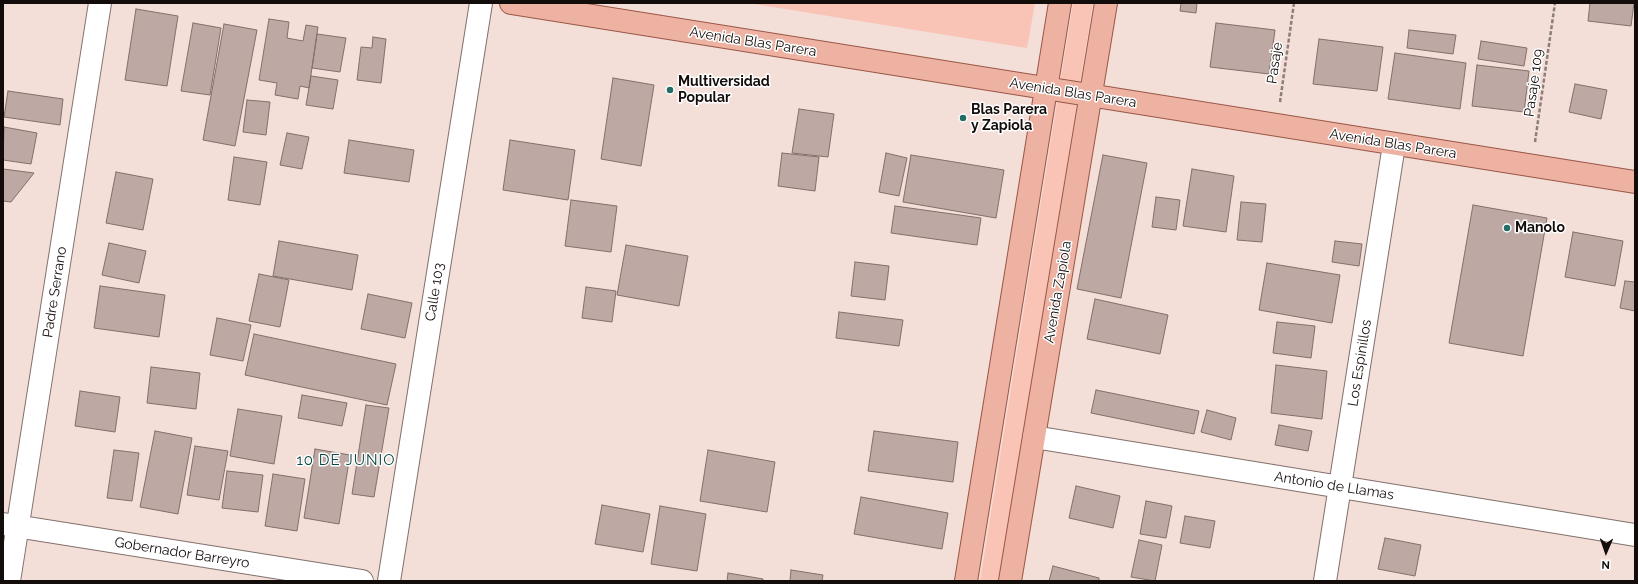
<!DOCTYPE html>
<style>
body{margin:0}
#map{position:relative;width:1638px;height:584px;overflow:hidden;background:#f3ded8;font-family:Raleway,sans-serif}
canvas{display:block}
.frame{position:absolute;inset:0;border:4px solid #120c0a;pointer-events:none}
.north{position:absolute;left:1586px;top:532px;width:40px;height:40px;-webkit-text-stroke:3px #fff;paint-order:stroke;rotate:182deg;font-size:11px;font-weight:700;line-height:16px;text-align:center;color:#120c0a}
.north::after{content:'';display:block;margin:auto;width:14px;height:18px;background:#120c0a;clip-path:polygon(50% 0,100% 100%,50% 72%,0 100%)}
</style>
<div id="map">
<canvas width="1638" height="584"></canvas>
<div class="frame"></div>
<div class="north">N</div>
</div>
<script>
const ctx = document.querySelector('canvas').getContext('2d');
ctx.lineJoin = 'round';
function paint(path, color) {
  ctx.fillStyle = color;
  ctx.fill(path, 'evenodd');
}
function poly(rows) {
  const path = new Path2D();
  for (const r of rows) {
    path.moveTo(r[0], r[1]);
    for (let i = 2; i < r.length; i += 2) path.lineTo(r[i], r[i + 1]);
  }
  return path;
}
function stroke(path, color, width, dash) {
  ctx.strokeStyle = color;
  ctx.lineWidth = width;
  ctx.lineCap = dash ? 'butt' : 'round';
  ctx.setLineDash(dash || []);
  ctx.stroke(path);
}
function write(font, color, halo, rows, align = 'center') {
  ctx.font = font + ' Raleway,sans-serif';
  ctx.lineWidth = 3;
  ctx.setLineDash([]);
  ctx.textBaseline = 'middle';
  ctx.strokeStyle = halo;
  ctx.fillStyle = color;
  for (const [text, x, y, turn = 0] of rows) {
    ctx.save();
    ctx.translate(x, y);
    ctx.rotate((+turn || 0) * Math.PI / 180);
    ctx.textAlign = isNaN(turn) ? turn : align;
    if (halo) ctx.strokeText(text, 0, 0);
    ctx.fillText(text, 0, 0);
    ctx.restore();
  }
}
paint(poly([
 [748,3,1035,3,1027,48],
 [1073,3,1093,3,1000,581,980,581]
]), '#f9c3b5');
const building = poly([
 [1181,3,1197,3,1196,13,1180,11,1181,3],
 [1590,3,1634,3,1631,26,1588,21,1590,3],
 [136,9,178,16,167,86,125,80,136,9],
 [269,19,289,22,287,38,303,41,306,25,318,27,309,88,300,86,298,99,275,95,277,83,259,80,269,19],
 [193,23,221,28,210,95,181,91,193,23],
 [1216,23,1275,30,1269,74,1210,67,1216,23],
 [224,24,257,30,235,146,203,140,224,24],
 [1409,30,1456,35,1453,54,1407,48,1409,30],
 [317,34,346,38,340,72,312,68,317,34],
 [373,37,386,39,381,83,357,80,361,47,372,48,373,37],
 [1319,39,1383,47,1377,91,1313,84,1319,39],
 [1481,41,1527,48,1524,66,1478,59,1481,41],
 [1395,53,1466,63,1460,109,1388,99,1395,53],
 [1477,65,1529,71,1524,112,1472,106,1477,65],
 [311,76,338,80,333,109,306,105,311,76],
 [613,78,654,85,641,166,601,159,613,78],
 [1575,84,1607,90,1601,119,1569,112,1575,84],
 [8,91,63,99,60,125,4,117,8,91],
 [247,100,270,102,266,135,243,132,247,100],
 [799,109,834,114,828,157,792,153,799,109],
 [4,127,37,133,31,164,3,160,4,127],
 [287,133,309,137,302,169,280,165,287,133],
 [349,140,414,150,409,182,344,173,349,140],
 [510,140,575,150,568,200,503,190,510,140],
 [782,153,819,157,815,191,778,186,782,153],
 [886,153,907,158,899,196,879,192,886,153],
 [911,155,1004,170,996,218,903,202,911,155],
 [1103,155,1147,163,1121,298,1077,289,1103,155],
 [234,157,267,162,260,205,228,200,234,157],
 [3,169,34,173,11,202,3,201,3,169],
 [1192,169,1234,176,1226,232,1183,226,1192,169],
 [116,172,153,179,143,230,106,223,116,172],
 [1156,197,1180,200,1176,230,1152,227,1156,197],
 [571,200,617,206,611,252,565,246,571,200],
 [1241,202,1266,204,1262,242,1237,240,1241,202],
 [1473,205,1547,218,1523,356,1449,343,1473,205],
 [895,206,981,218,977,245,891,233,895,206],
 [1573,232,1623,241,1615,286,1565,277,1573,232],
 [279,241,358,255,352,290,273,276,279,241],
 [1335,241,1362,244,1359,266,1332,262,1335,241],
 [109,243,146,251,139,283,102,275,109,243],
 [626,245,688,256,679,306,617,295,626,245],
 [855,262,889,266,885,300,851,296,855,262],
 [1267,263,1340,275,1332,323,1259,310,1267,263],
 [259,274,289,280,280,327,249,321,259,274],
 [1625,281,1635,282,1635,311,1620,308,1625,281],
 [100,286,165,295,159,337,94,328,100,286],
 [586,287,616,291,612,322,582,318,586,287],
 [368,294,412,303,405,338,361,329,368,294],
 [1095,299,1168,315,1160,354,1087,339,1095,299],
 [839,312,903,320,899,346,836,338,839,312],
 [217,318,251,325,243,361,210,355,217,318],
 [1277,322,1315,326,1311,358,1273,353,1277,322],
 [254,334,396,364,387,405,245,375,254,334],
 [1276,365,1327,371,1322,419,1271,413,1276,365],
 [151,367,200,373,196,409,147,403,151,367],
 [1096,390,1199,411,1194,434,1091,413,1096,390],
 [80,391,120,397,115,432,75,426,80,391],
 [302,395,347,403,342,426,298,418,302,395],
 [366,405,389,408,374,497,352,494,366,405],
 [238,409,282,416,274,464,230,456,238,409],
 [1207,410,1236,418,1231,440,1201,432,1207,410],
 [1279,425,1312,431,1308,451,1275,445,1279,425],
 [155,431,192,438,178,514,140,507,155,431],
 [874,431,958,442,953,482,868,471,874,431],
 [195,446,228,451,219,500,187,495,195,446],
 [315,449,350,455,339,524,304,518,315,449],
 [114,450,139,453,132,501,107,498,114,450],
 [708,450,775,462,767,512,700,501,708,450],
 [227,471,263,475,258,512,222,508,227,471],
 [273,474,305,479,297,531,265,526,273,474],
 [1076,486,1120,496,1113,528,1069,518,1076,486],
 [861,497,948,513,942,549,854,534,861,497],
 [1146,501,1172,506,1166,538,1140,534,1146,501],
 [602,505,650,514,643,552,595,544,602,505],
 [660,506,706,514,697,571,651,564,660,506],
 [1185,516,1215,521,1210,548,1180,543,1185,516],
 [1385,538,1421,545,1415,576,1378,569,1385,538],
 [1139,540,1162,545,1155,581,1131,577,1139,540],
 [1053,566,1099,578,1099,581,1049,581,1053,566],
 [791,570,823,575,822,581,790,581,791,570],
 [728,573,763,579,763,581,727,581,728,573]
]);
paint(building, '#bda8a3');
stroke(building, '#826f6a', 1);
const minor = poly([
 [1034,437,1635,535],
 [3,524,362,581],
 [9,581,100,3],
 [389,581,481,3],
 [1325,581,1394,145]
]);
const major = poly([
 [511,3,1635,182],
 [966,581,1060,3],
 [1010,581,1106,3]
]);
stroke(minor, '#83716c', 24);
stroke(major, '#9a5746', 24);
stroke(poly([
 [1280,102,1294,3],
 [1535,142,1555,3]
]), '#8c7e7a', 2.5, [4, 2]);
stroke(minor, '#fff', 22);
stroke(major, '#eeb2a3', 22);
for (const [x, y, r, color] of [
 [670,90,4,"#246d65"],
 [963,118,4,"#246d65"],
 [1507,228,4,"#246d65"]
]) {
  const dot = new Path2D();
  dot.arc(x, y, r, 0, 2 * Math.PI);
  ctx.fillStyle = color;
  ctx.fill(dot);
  stroke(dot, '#fff', 1.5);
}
write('14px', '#120c0a', '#fff', [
 ["Avenida Blas Parera",753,42,9],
 ["Pasaje",1275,63,-82],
 ["Pasaje 109",1534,83,-82],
 ["Avenida Blas Parera",1073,93,9],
 ["Avenida Blas Parera",1393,144,9],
 ["Padre Serrano",55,292,-81],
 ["Calle 103",435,292,-81],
 ["Avenida Zapiola",1058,292,-80],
 ["Los Espinillos",1360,363,-81],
 ["Antonio de Llamas",1334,486,9],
 ["Gobernador Barreyro",182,553,9]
]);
write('bold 14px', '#120c0a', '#fff', [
 ["Multiversidad",678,82],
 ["Popular",678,98],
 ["Blas Parera",971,110],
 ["y Zapiola",971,126],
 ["Manolo",1515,228]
], 'left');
ctx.letterSpacing = '1px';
write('15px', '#0a4843', '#fff', [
 ["10 DE JUNIO",346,460]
]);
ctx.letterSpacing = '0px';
</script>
